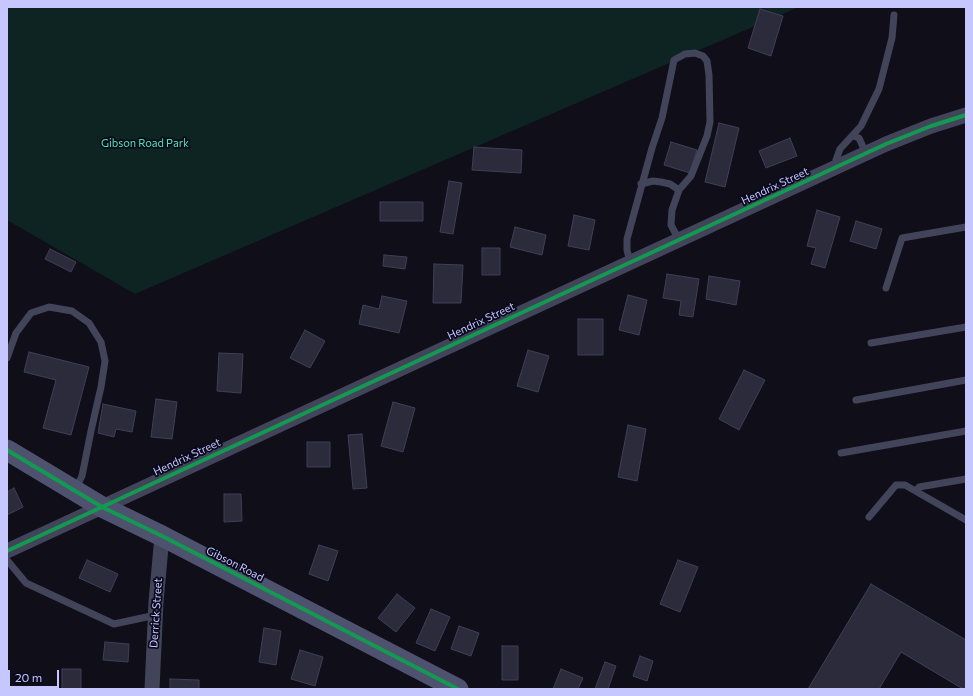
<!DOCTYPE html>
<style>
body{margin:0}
#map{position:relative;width:973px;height:696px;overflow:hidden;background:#0f0e19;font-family:Commissioner,sans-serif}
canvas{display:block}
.frame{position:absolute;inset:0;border:8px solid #c6c7ff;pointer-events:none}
.scale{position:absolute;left:8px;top:670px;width:51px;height:18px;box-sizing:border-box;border:2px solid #c6c7ff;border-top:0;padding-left:5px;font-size:12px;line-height:14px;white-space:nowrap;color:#c6c7ff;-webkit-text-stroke:3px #0b0a1d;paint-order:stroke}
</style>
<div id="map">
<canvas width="973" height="696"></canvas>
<div class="frame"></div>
<div class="scale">20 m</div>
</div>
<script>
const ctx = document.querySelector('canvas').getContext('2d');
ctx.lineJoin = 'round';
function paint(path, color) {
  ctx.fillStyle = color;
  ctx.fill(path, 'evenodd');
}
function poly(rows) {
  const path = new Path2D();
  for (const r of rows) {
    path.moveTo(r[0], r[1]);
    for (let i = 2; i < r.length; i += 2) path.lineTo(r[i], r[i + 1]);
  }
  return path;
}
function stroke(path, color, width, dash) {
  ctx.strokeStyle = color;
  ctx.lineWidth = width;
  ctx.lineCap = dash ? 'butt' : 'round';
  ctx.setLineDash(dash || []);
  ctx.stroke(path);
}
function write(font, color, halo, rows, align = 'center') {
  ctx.font = font + ' Commissioner,sans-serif';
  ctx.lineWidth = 3.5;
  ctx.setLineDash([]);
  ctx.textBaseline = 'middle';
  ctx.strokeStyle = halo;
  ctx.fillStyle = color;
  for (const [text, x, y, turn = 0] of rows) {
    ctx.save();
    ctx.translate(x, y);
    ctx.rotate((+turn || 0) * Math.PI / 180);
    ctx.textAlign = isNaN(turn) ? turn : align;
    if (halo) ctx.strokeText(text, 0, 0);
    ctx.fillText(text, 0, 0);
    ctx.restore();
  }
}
paint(poly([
 [7,7,799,7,135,294,7,220]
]), '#0d2422');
const building = poly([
 [760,9,783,16,771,56,748,48,760,9],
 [719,123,739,128,725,187,705,182,719,123],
 [790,138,797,156,766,168,759,151,790,138],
 [671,142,697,150,690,173,664,165,671,142],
 [474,147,522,150,521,173,472,170,474,147],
 [449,181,462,183,453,234,440,232,449,181],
 [380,202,423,202,423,221,380,221,380,202],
 [817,210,840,217,825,268,811,264,816,248,807,246,817,210],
 [574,215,595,220,589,250,568,246,574,215],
 [856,221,882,229,876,249,850,241,856,221],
 [515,227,546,235,542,255,510,247,515,227],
 [482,248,500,248,500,275,482,275,482,248],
 [50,249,76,262,71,272,45,259,50,249],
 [384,255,407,257,405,269,383,266,384,255],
 [434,264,463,265,461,303,433,303,434,264],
 [667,274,699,279,693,317,679,315,681,301,663,298,667,274],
 [709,276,740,281,736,305,706,299,709,276],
 [628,295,647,300,639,335,619,330,628,295],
 [382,296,407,301,399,333,359,324,363,305,379,309,382,296],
 [578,319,603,319,603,355,578,355,578,319],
 [305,330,325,341,310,368,290,358,305,330],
 [528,350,549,356,538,392,517,386,528,350],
 [29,352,89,367,71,435,43,428,56,380,24,372,29,352],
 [219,353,243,354,241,393,217,391,219,353],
 [744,370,765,380,739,430,719,419,744,370],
 [156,399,177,402,172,439,151,437,156,399],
 [393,402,415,408,403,452,381,446,393,402],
 [103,404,136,411,132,432,116,429,114,437,98,433,103,404],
 [628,425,646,429,637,481,618,477,628,425],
 [362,434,367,488,353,489,348,435,362,434],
 [307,442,330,442,330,467,307,467,307,442],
 [14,488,23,507,7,515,7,492,14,488],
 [224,494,241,494,242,521,224,522,224,494],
 [319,545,338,551,328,581,309,574,319,545],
 [87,560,118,574,110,592,79,578,87,560],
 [678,560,698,567,680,612,660,604,678,560],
 [871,584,966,640,966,689,963,689,901,652,879,689,808,689,871,584],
 [397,594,415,608,396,632,378,618,397,594],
 [431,609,450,617,435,651,416,643,431,609],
 [459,626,479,633,471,656,451,649,459,626],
 [264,628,281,631,276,665,259,662,264,628],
 [105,642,129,644,128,662,103,660,105,642],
 [502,646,518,646,518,680,502,680,502,646],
 [300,650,323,657,315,686,291,679,300,650],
 [640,656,653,661,647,681,633,676,640,656],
 [605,662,616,666,608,689,595,689,605,662],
 [62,669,81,669,81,689,62,689,62,669],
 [561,669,583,678,578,689,553,689,561,669],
 [170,679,199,680,199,689,170,689,170,679]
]);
paint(building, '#2c2b3c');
stroke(building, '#413f58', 1);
stroke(poly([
 [853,136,859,138,864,149,864,154],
 [837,167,836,160,840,149,861,126,879,89,892,38,894,15],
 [641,184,653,181,661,182,670,184,679,190],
 [630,262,627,250,627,239,652,148,662,118,674,60,685,54,695,53,703,56,707,61,709,75,710,122,707,136,691,176,679,190,672,210,671,225,679,240],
 [886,288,902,238,966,227],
 [871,343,966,327],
 [7,358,16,333,31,313,49,307,72,311,89,323,101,342,105,361,101,387,91,431,82,476,76,488],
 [856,400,966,380],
 [841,453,966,431],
 [916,491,919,487,966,479],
 [869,517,896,485,905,485,966,520],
 [7,560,26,583,114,624,156,615]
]), '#42445a', 7);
stroke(poly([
 [7,551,886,144,931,126,966,115],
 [152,689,156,602,162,536]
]), '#42445a', 15);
stroke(poly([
 [7,450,102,507,162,536,458,689]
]), '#4f526e', 21);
stroke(poly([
 [7,450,102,507,162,536,458,689],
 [7,551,886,144,931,126,966,115]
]), '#139951', 4);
write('11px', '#4ae7aa', '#0b0a1d', [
 ["Gibson Road Park",145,143]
]);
write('11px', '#c6c7ff', '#0b0a1d', [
 ["Hendrix Street",775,186,-25],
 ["Hendrix Street",481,321,-25],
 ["Hendrix Street",187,457,-25],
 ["Gibson Road",235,564,27],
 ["Derrick Street",156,613,-86]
]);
</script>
